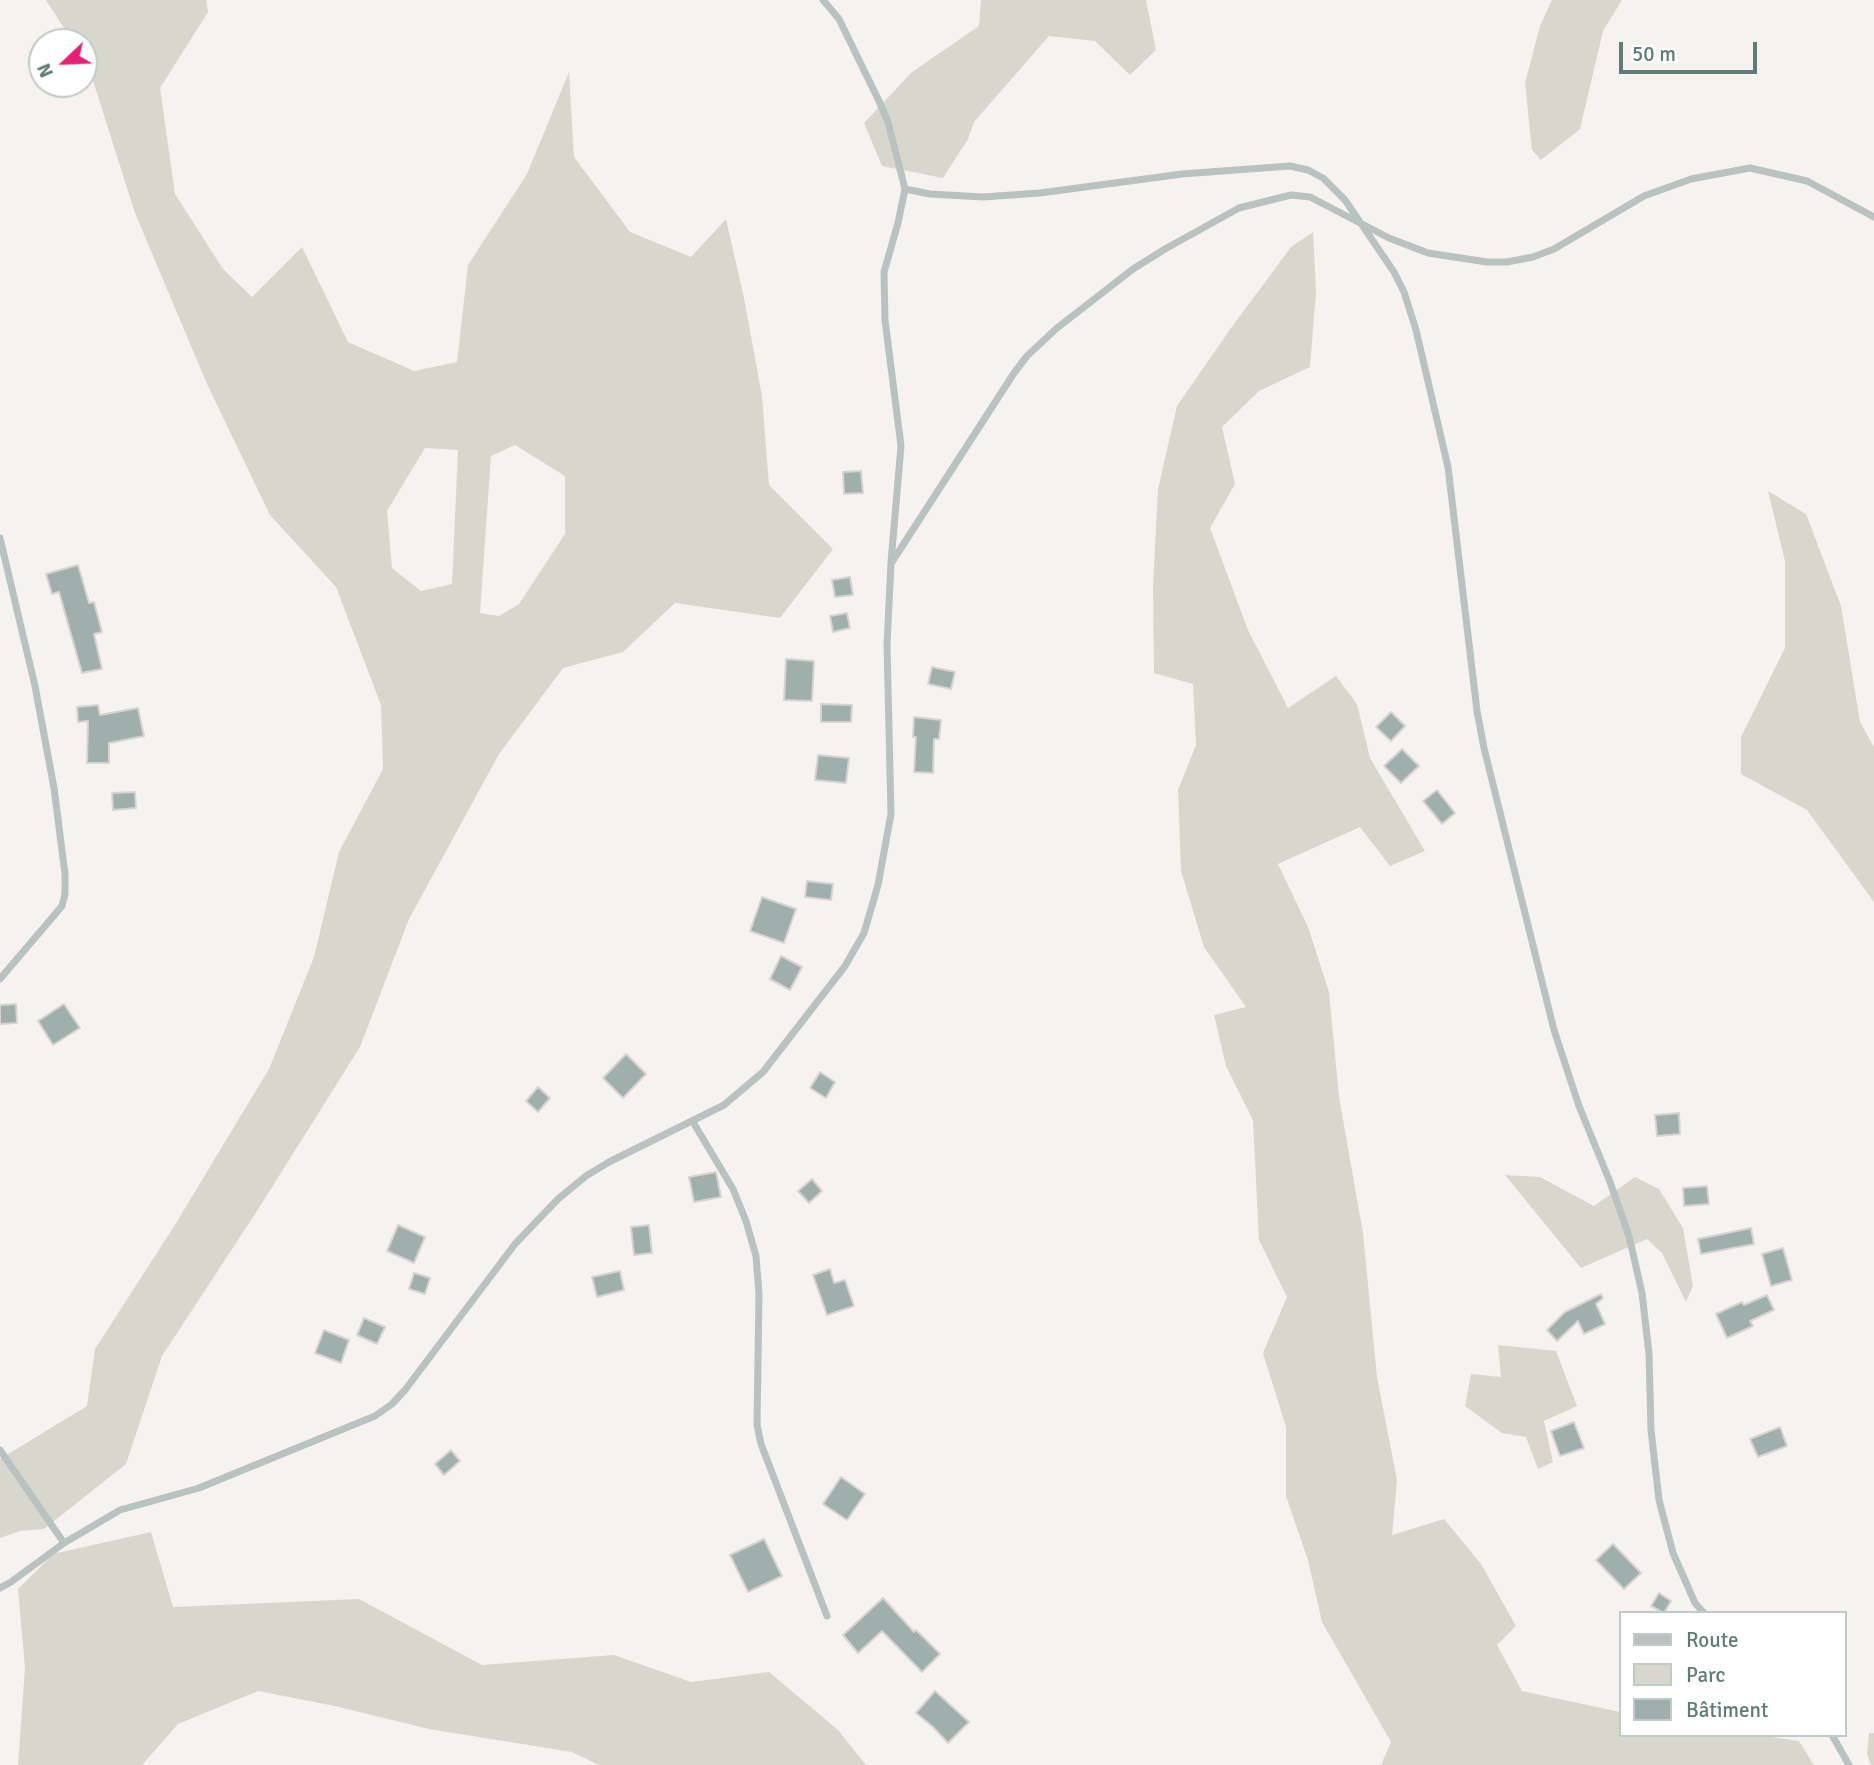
<!DOCTYPE html>
<meta charset="utf-8">
<style>
body{margin:0}
#map{position:relative;width:1874px;height:1765px;overflow:hidden;background:#f5f2f0;font-family:Signika,sans-serif}
canvas{display:block}
.legend{position:absolute;left:1619px;top:1611px;width:228px;height:126px;box-sizing:border-box;background:#fff;border:2px solid #bfcbc8;margin:0;padding:9px 12px;list-style:none;font-size:21px;color:#5f7c76}
.legend li{display:flex;align-items:center;gap:14px;height:35px}
.legend b{width:35px;border:2px solid #bfcbc8}
.north{position:absolute;left:28px;top:28px;width:70px;height:70px;box-sizing:border-box;background:#fff;border:2px solid #bfcbc8;border-radius:50%;rotate:247deg;font-size:19px;font-weight:700;line-height:28px;text-align:center;color:#5f7c76}
.north::after{content:'';display:block;margin:auto;width:24px;height:32px;background:#e62076;clip-path:polygon(50% 0,100% 100%,50% 72%,0 100%)}
.scale{position:absolute;left:1619px;top:42px;width:138px;height:32px;box-sizing:border-box;border:4px solid #5f7c76;border-top:0;padding-left:9px;font-size:21px;line-height:24px;white-space:nowrap;color:#5f7c76;-webkit-text-stroke:5px #fff;paint-order:stroke}
</style>
<div id="map">
<canvas width="1874" height="1765"></canvas>
<ul class="legend">
<li><b style="height:9px;background:#b8c2c0"></b>Route</li>
<li><b style="height:19px;background:#d8d7cd"></b>Parc</li>
<li><b style="height:19px;background:#9fafab"></b>Bâtiment</li>
</ul>
<div class="north">N</div>
<div class="scale">50 m</div>
</div>
<script>
const ctx = document.querySelector('canvas').getContext('2d');
ctx.lineJoin = 'round';
function paint(path, color) {
  ctx.fillStyle = color;
  ctx.fill(path, 'evenodd');
}
function poly(rows) {
  const path = new Path2D();
  for (const r of rows) {
    path.moveTo(r[0], r[1]);
    for (let i = 2; i < r.length; i += 2) path.lineTo(r[i], r[i + 1]);
  }
  return path;
}
function stroke(path, color, width, dash) {
  ctx.strokeStyle = color;
  ctx.lineWidth = width;
  ctx.lineCap = dash ? 'butt' : 'round';
  ctx.setLineDash(dash || []);
  ctx.stroke(path);
}
paint(poly([
 [46,0,206,0,208,12,160,88,175,194,223,269,252,297,302,247,348,342,414,371,457,362,468,265,527,174,569,72,574,157,630,232,691,257,726,219,744,298,762,396,769,485,833,549,780,618,675,603,623,652,563,668,499,754,409,919,360,1047,257,1211,162,1356,126,1464,44,1529,20,1531,0,1538,0,1459,87,1406,95,1349,173,1228,269,1069,314,957,339,852,383,769,381,705,336,587,270,515,207,384,135,213,88,65,84,59,84,42,73,42],
 [515,445,565,476,565,534,519,604,499,616,480,613,491,456],
 [425,448,458,450,452,584,421,591,392,568,387,511],
 [981,0,1146,0,1156,50,1130,75,1095,41,1049,36,974,122,968,139,943,178,882,166,864,123,912,72,979,26],
 [1552,0,1622,0,1603,31,1580,129,1541,160,1532,150,1525,83,1540,26],
 [1313,232,1316,292,1310,367,1259,391,1222,427,1235,484,1210,528,1248,630,1288,708,1336,676,1357,704,1370,758,1425,851,1390,866,1360,827,1278,864,1308,927,1329,992,1339,1097,1363,1233,1377,1377,1397,1480,1392,1535,1444,1519,1481,1564,1516,1626,1497,1645,1522,1691,1620,1712,1620,1735,1758,1735,1799,1741,1814,1765,1381,1765,1391,1742,1322,1622,1308,1560,1286,1496,1286,1427,1263,1353,1287,1297,1259,1240,1253,1120,1226,1066,1214,1015,1246,1007,1204,947,1181,871,1178,790,1196,745,1193,684,1154,673,1153,585,1158,489,1177,406,1231,328,1291,247],
 [1768,491,1806,514,1841,606,1860,722,1874,747,1874,902,1807,810,1741,774,1741,737,1785,648,1785,561],
 [1505,1175,1540,1177,1594,1206,1635,1177,1659,1189,1683,1228,1693,1286,1686,1302,1662,1253,1647,1239,1581,1268],
 [1498,1345,1556,1351,1577,1406,1544,1421,1553,1462,1538,1469,1526,1437,1502,1433,1465,1406,1471,1374,1501,1377],
 [151,1532,173,1607,359,1599,482,1665,614,1655,691,1682,769,1672,838,1730,866,1765,599,1765,572,1752,429,1729,335,1706,258,1691,178,1724,142,1765,18,1765,25,1668,18,1589,53,1554],
 [1869,1733,1874,1733,1874,1765,1871,1765,1867,1754]
]), '#d8d7cd');
const building = poly([
 [861,471,863,493,844,494,843,472,861,471],
 [78,565,89,603,94,602,102,632,94,634,102,669,82,673,59,592,52,594,46,574,78,565],
 [850,577,853,595,835,597,832,580,850,577],
 [847,613,850,628,833,632,830,616,847,613],
 [786,659,814,661,812,701,784,700,786,659],
 [932,667,955,672,951,689,928,684,932,667],
 [821,704,852,705,851,722,821,722,821,704],
 [98,705,100,715,138,708,144,736,109,743,109,763,87,763,88,721,78,722,77,707,98,705],
 [1391,712,1405,726,1391,741,1376,727,1391,712],
 [914,717,941,720,939,739,934,739,933,773,914,772,916,737,913,737,914,717],
 [1402,749,1419,766,1401,783,1384,766,1402,749],
 [818,755,849,758,846,783,815,780,818,755],
 [1437,790,1455,813,1442,824,1423,801,1437,790],
 [135,792,136,808,113,810,112,793,135,792],
 [807,881,833,884,831,900,805,897,807,881],
 [762,897,796,909,784,943,750,931,762,897],
 [781,956,802,967,790,990,770,979,781,956],
 [16,1004,17,1023,0,1024,0,1005,16,1004],
 [64,1004,80,1028,53,1045,38,1021,64,1004],
 [626,1054,646,1074,623,1098,603,1078,626,1054],
 [820,1072,835,1082,826,1098,810,1088,820,1072],
 [538,1087,550,1098,538,1112,526,1101,538,1087],
 [1679,1113,1680,1134,1657,1136,1655,1115,1679,1113],
 [716,1172,721,1197,694,1202,689,1177,716,1172],
 [812,1179,822,1191,809,1203,798,1191,812,1179],
 [1707,1186,1709,1204,1684,1206,1683,1188,1707,1186],
 [398,1225,425,1237,414,1263,387,1251,398,1225],
 [649,1225,652,1253,634,1255,631,1227,649,1225],
 [1751,1228,1754,1244,1701,1254,1698,1239,1751,1228],
 [1783,1248,1792,1280,1771,1286,1762,1254,1783,1248],
 [830,1269,834,1283,845,1280,854,1306,827,1315,813,1275,830,1269],
 [620,1271,624,1290,597,1297,592,1277,620,1271],
 [414,1273,430,1278,425,1294,409,1289,414,1273],
 [1601,1294,1603,1298,1596,1304,1605,1324,1584,1334,1578,1321,1557,1341,1547,1330,1565,1312,1601,1294],
 [1767,1295,1774,1310,1750,1321,1753,1326,1727,1338,1716,1314,1742,1302,1744,1305,1767,1295],
 [364,1318,385,1327,377,1344,357,1335,364,1318],
 [324,1330,349,1340,341,1363,315,1353,324,1330],
 [1574,1422,1584,1448,1560,1456,1551,1431,1574,1422],
 [1780,1427,1787,1446,1758,1457,1750,1439,1780,1427],
 [451,1450,460,1461,444,1475,435,1464,451,1450],
 [841,1477,865,1494,847,1520,823,1504,841,1477],
 [764,1539,782,1576,748,1592,730,1555,764,1539],
 [1613,1544,1641,1573,1624,1589,1596,1560,1613,1544],
 [1659,1593,1671,1601,1664,1613,1651,1606,1659,1593],
 [883,1598,914,1632,916,1630,940,1654,922,1672,882,1631,858,1653,843,1635,883,1598],
 [935,1691,969,1722,948,1743,933,1727,916,1713,935,1691]
]);
paint(building, '#9fafab');
stroke(building, '#d6d4d3', 2);
stroke(poly([
 [905,189,930,194,983,197,1040,193,1182,174,1290,166,1308,170,1323,178,1345,200,1394,272,1404,292,1416,330,1448,467,1477,711,1484,748,1554,1030,1579,1106,1610,1182,1629,1236,1642,1293,1649,1354,1651,1430,1659,1500,1673,1553,1695,1603,1704,1613],
 [0,538,35,686,54,788,65,874,65,894,62,906,0,979],
 [892,562,1014,373,1027,356,1057,328,1133,269,1165,249,1239,208,1291,195,1310,197,1389,238,1428,253,1487,262,1507,262,1533,257,1554,249,1644,196,1691,179,1750,168,1807,181,1874,217],
 [693,1122,733,1189,746,1221,756,1256,759,1294,757,1425,761,1444,827,1616],
 [0,1450,64,1543],
 [0,1588,11,1582,64,1543,120,1510,199,1488,375,1416,392,1404,405,1390,515,1244,558,1199,586,1176,609,1162,724,1105,763,1072,845,966,864,933,878,885,891,814,887,645,891,562,901,446,885,320,884,272,898,223,905,189,888,122,879,101,839,19,823,0],
 [1832,1735,1849,1765]
]), '#b8c2c0', 7);
</script>
